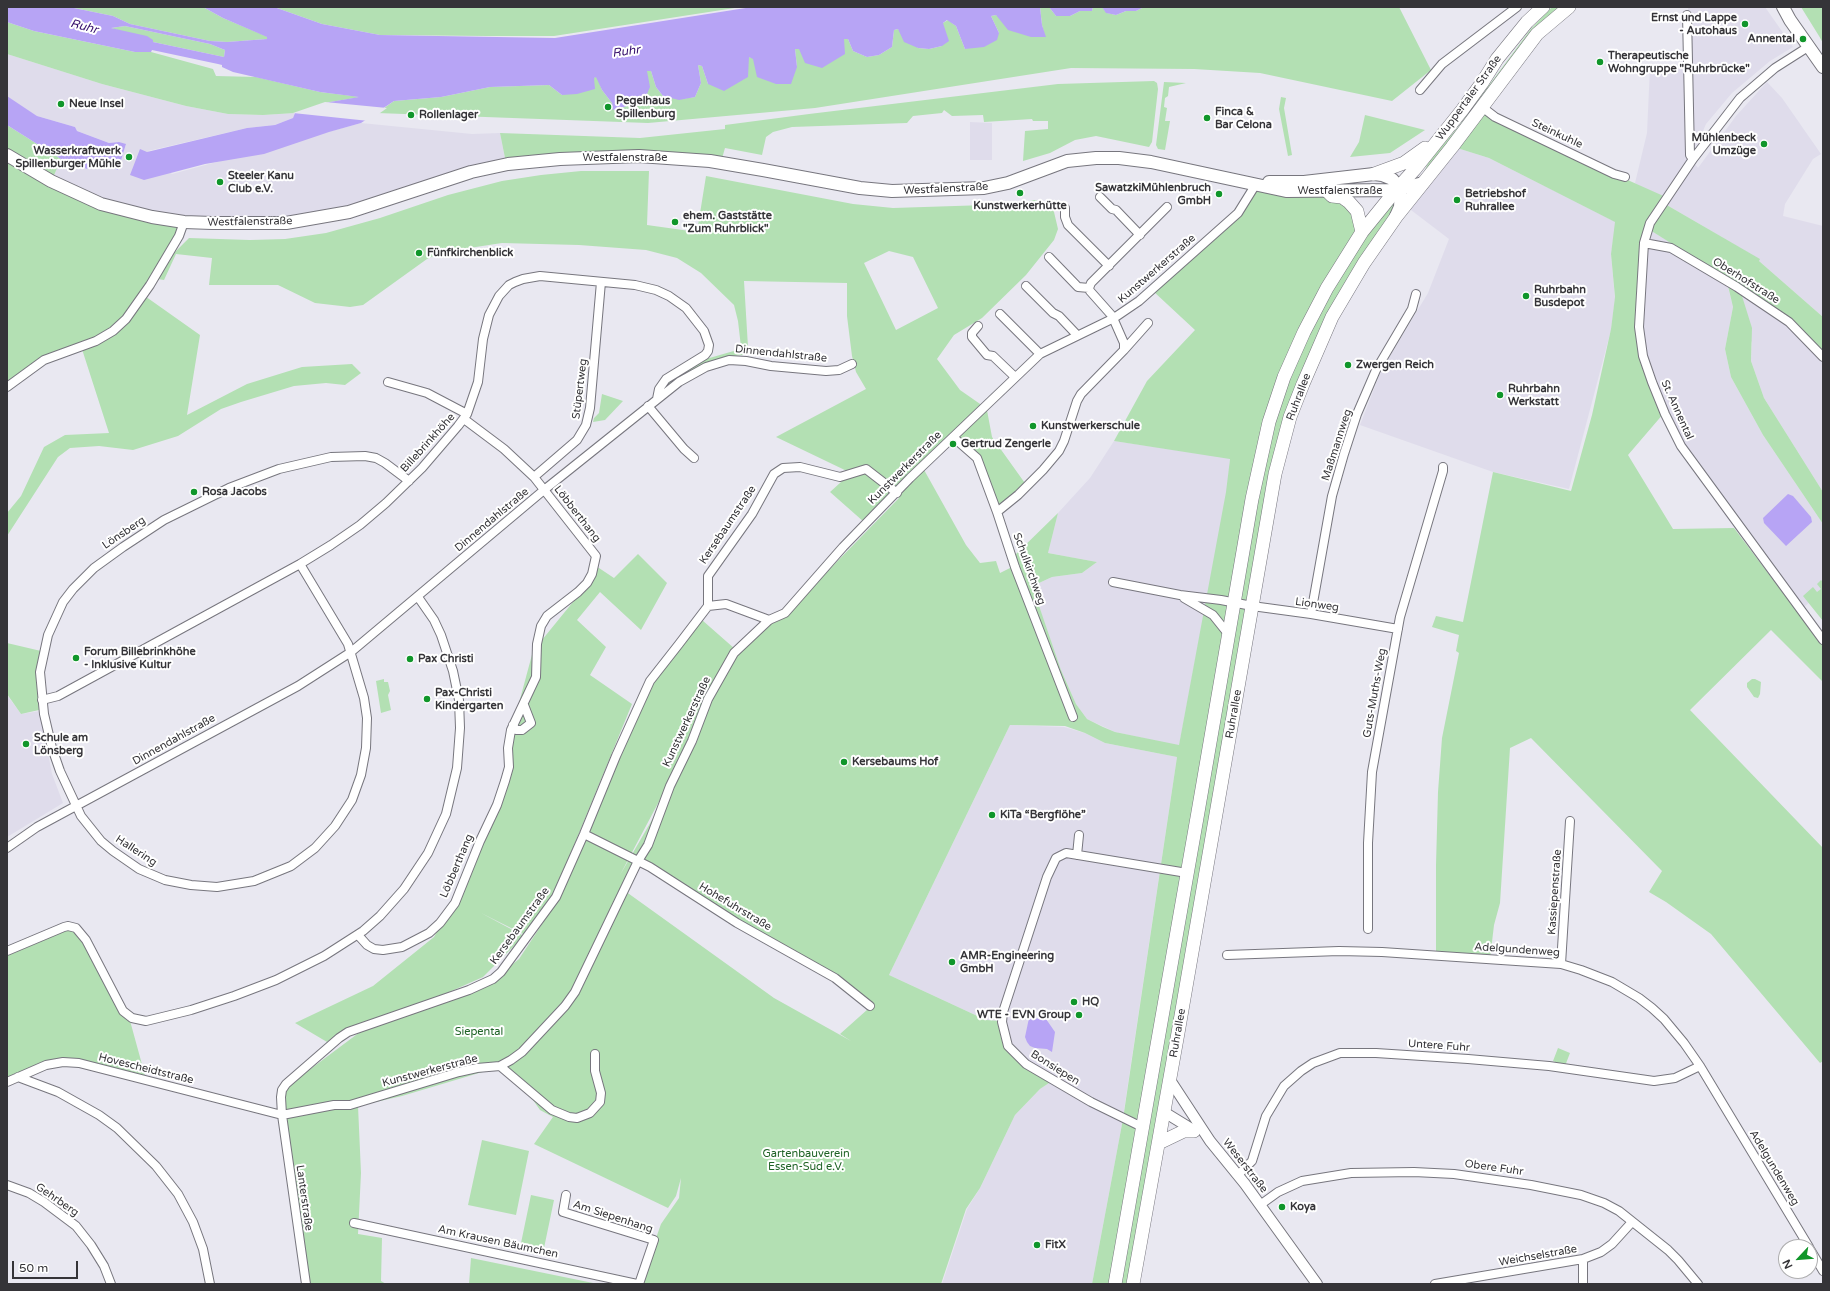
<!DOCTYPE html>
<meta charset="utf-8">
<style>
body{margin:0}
#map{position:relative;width:1830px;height:1291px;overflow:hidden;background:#e9e8f1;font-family:"Varela Round",sans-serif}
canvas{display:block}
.frame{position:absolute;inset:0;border:8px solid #353438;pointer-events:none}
.north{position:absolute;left:1778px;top:1239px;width:40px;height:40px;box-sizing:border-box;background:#fff;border:1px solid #aeaeaf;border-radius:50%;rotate:244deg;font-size:11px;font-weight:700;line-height:16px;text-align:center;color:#353438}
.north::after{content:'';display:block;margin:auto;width:14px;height:18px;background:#10962a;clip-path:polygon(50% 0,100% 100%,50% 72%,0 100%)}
.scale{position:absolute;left:12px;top:1261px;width:66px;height:18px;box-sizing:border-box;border:2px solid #353438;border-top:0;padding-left:5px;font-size:12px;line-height:14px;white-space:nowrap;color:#353438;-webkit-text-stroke:3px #fff;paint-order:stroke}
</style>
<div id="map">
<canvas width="1830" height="1291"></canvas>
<div class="frame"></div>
<div class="north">N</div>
<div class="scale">50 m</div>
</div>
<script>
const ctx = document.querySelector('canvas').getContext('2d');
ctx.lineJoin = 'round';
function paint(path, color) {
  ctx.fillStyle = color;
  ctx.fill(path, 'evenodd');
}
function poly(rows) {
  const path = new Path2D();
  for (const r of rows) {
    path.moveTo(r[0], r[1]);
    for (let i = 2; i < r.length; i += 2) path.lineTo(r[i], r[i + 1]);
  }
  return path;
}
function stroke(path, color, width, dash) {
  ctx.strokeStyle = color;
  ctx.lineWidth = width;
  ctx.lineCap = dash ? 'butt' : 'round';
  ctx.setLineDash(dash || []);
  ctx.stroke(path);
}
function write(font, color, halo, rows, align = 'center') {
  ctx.font = font + ' "Varela Round",sans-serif';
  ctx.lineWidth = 4;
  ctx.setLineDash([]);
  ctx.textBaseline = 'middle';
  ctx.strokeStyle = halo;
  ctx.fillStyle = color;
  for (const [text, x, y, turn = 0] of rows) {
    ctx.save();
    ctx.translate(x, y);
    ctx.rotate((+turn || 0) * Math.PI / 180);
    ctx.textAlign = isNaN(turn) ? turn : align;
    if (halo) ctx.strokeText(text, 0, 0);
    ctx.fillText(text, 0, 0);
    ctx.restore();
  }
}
paint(poly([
 [1688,7,1765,7,1793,47,1770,61,1732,93,1706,124,1697,145,1694,147],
 [7,54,102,84,186,106,228,114,263,115,295,113,293,118,275,125,247,128,148,151,172,174,361,123,472,134,500,133,506,163,348,210,286,223,151,217,52,180,61,159,87,169,91,159,117,170,126,145,119,142,109,143,77,131,75,127,37,116,7,96],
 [1686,64,1689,156,1698,168,1736,116,1767,82,1782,98,1821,154,1813,159,1785,204,1783,216,1823,226,1823,317,1759,261,1759,259,1665,204,1635,183,1647,133,1650,67],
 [970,122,992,123,992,160,970,160],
 [1457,148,1489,158,1616,222,1611,254,1615,299,1611,330,1569,489,1493,472,1360,425,1381,371,1428,293,1449,239,1407,207],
 [1651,230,1761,300,1791,322,1823,350,1823,492,1764,398,1751,361,1752,343,1728,287,1733,307,1725,349,1731,377,1763,435,1823,524,1823,590,1801,610,1681,446,1641,341,1642,280],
 [1114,441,1230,458,1227,492,1179,746,1115,732,1087,719,1076,704,1061,670,1035,595,1039,583,1052,577,1082,573,1097,562,1048,553,1058,513,1090,478],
 [7,695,21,714,40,711,52,774,63,803,7,837],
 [1010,725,1064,727,1085,733,1105,743,1177,757,1123,1117,1017,1056,1001,1021,986,1020,889,975],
 [1052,1081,1123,1119,1092,1284,942,1284,967,1209,980,1188,1015,1115,1040,1089]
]), '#dfdceb');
paint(poly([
 [69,7,203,7,223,18,268,37,267,39,227,42,210,41,130,24,113,16],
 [274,7,741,7,554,36,487,36,380,35,322,24],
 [1040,7,1049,7,1056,16,1070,16,1080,11,1092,11,1093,7,1102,7,1107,13,1116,15,1126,11,1136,11,1144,7,1399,7,1431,70,1392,101,1260,73,1194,69,1071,68,815,108,648,123,377,113,394,101,441,97,490,87,549,85,562,95,597,76,602,90,612,103,614,110,644,101,647,71,651,71,656,87,663,96,680,99,695,97,701,83,698,65,702,66,708,84,749,57,797,67,795,49,843,39,848,39,853,51,867,57,879,55,892,47,894,30,898,29,918,48,929,49,942,46,943,23,948,20,956,26,965,49,999,33,991,16,996,15,1045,37,1042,25],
 [1552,7,1562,7,1424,172,1429,161,1458,127,1530,30],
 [1801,7,1823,7,1823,43,1819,36],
 [7,22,34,31,135,52,151,52,213,69,216,76,256,77,320,92,361,97,330,102,295,113,263,115,228,114,186,106,102,84,7,54],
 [125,26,210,44,225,50,224,57,153,42,111,28],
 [1154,81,1157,83,1158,89,1152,142,1149,147,1096,136,1075,140,1050,153,1023,161,1025,131,1048,129,1048,121,1033,121,1032,119,984,122,983,115,952,116,944,110,942,113,913,116,907,123,792,127,773,132,766,137,762,155,725,148,721,162,639,153,506,163,500,133,640,138,725,129,725,125,809,114,1058,84],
 [1164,82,1186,83,1169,87,1168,96,1165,98,1164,107,1167,108,1165,121,1170,121,1165,150,1158,149,1156,145],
 [1281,97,1286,98,1284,108,1292,155,1288,156,1279,109],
 [1483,109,1594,165,1668,198,1665,204,1760,259,1759,261,1823,317,1823,350,1791,322,1761,300,1650,230,1646,242,1639,341,1664,413,1628,455,1673,529,1734,528,1823,646,1823,682,1771,630,1690,710,1823,848,1823,1061,1820,1063,1711,934,1666,902,1649,892,1662,871,1531,738,1510,748,1500,903,1494,925,1490,959,1436,955,1436,865,1438,792,1442,738,1459,653,1456,651,1459,635,1432,627,1436,616,1463,622,1493,472,1571,491,1592,415,1611,329,1615,297,1611,254,1615,222,1489,158,1457,148],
 [1365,115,1425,130,1390,153,1350,157,1359,142],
 [7,125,61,159,52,180,7,152],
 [7,157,74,193,183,222,142,294,200,335,187,415,247,384,302,367,352,364,361,373,345,385,326,383,294,386,241,402,221,409,178,436,133,450,99,446,70,448,58,457,7,536,7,513,21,496,44,447,65,435,109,433,80,343,7,385],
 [581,171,649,171,647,225,697,232,706,176,853,204,893,208,986,205,1014,204,1035,200,1050,206,1054,212,1058,229,1054,240,1026,275,982,318,954,335,937,359,960,390,983,406,864,522,830,492,851,473,776,437,866,389,856,372,852,356,847,316,847,283,744,281,748,347,741,347,738,321,734,305,701,273,677,258,646,250,579,245,502,243,443,252,427,259,363,305,350,307,315,303,278,285,209,285,212,258,176,254,164,280,158,279,175,252,189,238,250,240,285,239,326,233,380,218,448,195,502,181,541,175],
 [889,251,913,257,938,308,896,330,864,263],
 [1256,185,1272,192,1290,195,1342,198,1349,202,1357,211,1362,231,1327,288,1303,332,1283,377,1268,421,1259,457,1252,498,1269,422,1285,378,1305,332,1328,289,1363,232,1393,195,1400,195,1395,217,1363,262,1332,317,1302,383,1281,445,1264,531,1192,956,1132,1284,1092,1284,1123,1119,1177,757,1105,743,1085,733,1065,726,1010,725,889,975,986,1020,1001,1021,1008,1046,1016,1057,1026,1065,1052,1081,1040,1089,1015,1115,980,1188,966,1209,941,1284,640,1283,661,1224,679,1198,681,1178,676,1196,668,1208,534,1144,553,1117,540,1110,526,1090,500,1071,489,1070,402,1096,358,1106,361,1173,358,1234,382,1238,381,1281,386,1284,307,1284,282,1114,281,1097,285,1088,360,1032,442,1004,488,984,519,959,560,897,594,818,617,757,656,679,680,644,702,620,735,649,706,700,691,741,620,875,696,744,710,701,737,655,770,621,784,616,899,498,897,494,923,468,966,545,980,563,996,561,1000,573,1010,568,1015,555,1058,513,1048,553,1097,562,1082,573,1052,577,1039,583,1035,594,1061,670,1076,704,1087,719,1103,727,1115,732,1179,745,1226,492,1230,459,1114,441,1147,381,1195,330,1153,291,1238,214,1248,200],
 [640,860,831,977,868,1009,840,1034,851,1041,774,998,625,891,609,897,625,891],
 [1728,286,1742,296,1752,328,1751,361,1764,398,1823,492,1823,524,1763,435,1731,377,1725,349,1733,307],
 [744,348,743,355,723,357,706,364,664,388,669,381,706,359],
 [602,394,623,401,605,420,593,422,594,418,599,413],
 [986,405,992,437,1027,486,997,512,975,456,955,436],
 [638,554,667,583,641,630,600,592,577,620,606,647,590,675,632,704,554,894,525,935,481,913,524,936,483,977,438,997,346,1030,327,1042,295,1023,373,986,434,937,455,899,489,819,506,769,508,734,519,703,533,651,577,597,596,566,614,578],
 [1821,580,1823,582,1823,621,1803,596,1813,587,1817,592,1821,589,1817,584],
 [7,643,41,651,37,683,39,710,21,714,7,694],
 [384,679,384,682,388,682,390,691,388,695,391,710,381,713,376,681],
 [1752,679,1755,679,1761,682,1760,694,1758,698,1754,697,1747,687,1747,683],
 [67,927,79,933,129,1017,146,1079,63,1061,7,1080,7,953],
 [1558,1048,1570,1053,1565,1066,1553,1061],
 [482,1140,529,1151,516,1215,468,1205],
 [531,1195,554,1200,544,1248,521,1243],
 [471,1258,598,1284,469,1284]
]), '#b3e0b3');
paint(poly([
 [7,7,69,7,113,16,130,24,210,41,227,42,267,39,267,37,223,18,203,7,274,7,322,24,380,35,555,38,752,7,1040,7,1042,25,1046,37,1031,37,1008,30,996,15,991,16,999,33,997,40,984,47,965,49,956,26,947,20,943,23,949,41,942,46,929,49,918,48,904,42,898,29,894,30,892,47,879,55,867,57,853,51,848,39,844,39,845,54,822,68,805,63,799,49,795,49,797,67,791,84,776,84,757,77,753,59,749,57,748,77,724,91,708,84,702,66,698,65,701,83,695,97,679,100,663,96,656,87,651,71,647,71,650,87,644,101,613,110,612,103,602,90,596,77,594,78,595,89,577,94,562,95,549,85,490,87,441,97,394,101,361,123,329,132,264,154,205,164,144,180,130,175,140,149,147,152,247,128,275,125,293,118,295,113,330,102,359,97,320,92,233,72,222,67,222,65,218,64,152,50,151,52,135,52,34,31,7,22],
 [125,26,210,44,225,50,224,57,153,42,153,40,147,36,111,28],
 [1049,7,1093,7,1092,11,1080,11,1070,16,1056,16],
 [1102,7,1144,7,1136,11,1126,11,1116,15,1106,13],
 [7,96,37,116,75,127,77,131,109,143,119,142,126,144,118,170,92,159,87,169,61,159,7,125],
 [1788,494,1793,496,1811,517,1812,522,1786,546,1764,523,1763,518],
 [1029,1018,1046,1019,1055,1032,1052,1052,1047,1049,1035,1048,1030,1046,1027,1042,1025,1037]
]), '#b7a4f5');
paint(poly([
 [325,102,387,108,369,121,293,113]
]), '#e9e8f1');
const minor = poly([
 [1687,15,1690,155,1693,159],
 [1808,47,1775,68,1740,98,1693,159,1650,223,1644,243,1639,327,1643,356,1652,382,1665,414,1681,446,1823,640],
 [1420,90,1442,64,1517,7],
 [1482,107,1495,117,1614,174,1625,177],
 [1100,197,1112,209,1116,210,1140,235],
 [1065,208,1065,217,1068,225,1109,266],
 [1644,243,1671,248,1737,287,1789,322,1823,357],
 [1049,257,1078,287,1089,288],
 [1026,286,1053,313,1059,316,1077,335],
 [1000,314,1040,354],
 [1114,318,1090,291,1089,288,1091,283,1167,207],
 [978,326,972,333,972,337,987,355,993,356,1015,377],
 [1124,350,1148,323],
 [388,382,427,393,467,414],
 [7,387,44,360,96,341,113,331,126,319,150,285,179,236,184,222],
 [648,406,684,449,694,458],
 [953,437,977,458,997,512,1015,567,1073,717],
 [534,477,577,440,586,425,590,408,601,282],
 [997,512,1018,495,1043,470,1059,451,1064,441,1077,401,1081,394,1124,350,1124,343,1113,318],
 [300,564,348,644,364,698,367,718,366,748,361,775,352,800,335,826,315,848,291,866,254,881,217,887,191,885,165,880,139,869,113,851,101,841,81,816,60,771,52,748,44,714,40,672,48,635,63,602,73,589,94,568,123,547,164,520,229,488,279,469,331,457,365,456,376,458,385,463,409,481],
 [1113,582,1180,595,1221,600,1252,606,1311,614,1398,629],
 [1184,598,1213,615,1229,635],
 [708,606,708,576,752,514,774,474,783,468,800,467,840,477,866,469,897,493],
 [1311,614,1332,496,1344,454,1357,414,1376,370,1412,309,1416,294],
 [42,700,58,696,300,564,331,545,360,525,386,503,422,468,458,426,467,414,478,382,483,339,489,315,499,296,509,285,515,282,523,279,540,276,635,285,656,290,669,296,686,308,704,331,709,345,708,351,705,355,666,379,659,389,657,399],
 [513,725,516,730,522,730,531,723,524,705],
 [584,834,650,867,737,923,835,978,870,1006],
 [7,848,37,827,298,686,351,652,544,490,679,382,706,367,729,360,746,361,771,366,826,371,839,370,852,364],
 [1077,855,1079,835],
 [1368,929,1368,843,1372,772,1400,617,1443,471,1443,467],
 [358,935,367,945,374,949,383,950,402,947,429,933,440,923,455,903,480,841,497,805,505,781,509,767,508,748,511,730,536,677,537,644,541,626,547,616,578,592,587,583,592,574,596,556,534,477,504,449,464,419],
 [7,951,64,927,68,926,76,928,86,940,123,1011,132,1018,146,1021,191,1010,234,996,276,980,324,956,363,931,380,916,404,889,428,853,446,814,457,768,460,728,459,700,453,671,441,635,434,620,418,597],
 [1227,955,1339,951,1382,952,1561,964,1581,970,1612,982,1639,998,1652,1008,1664,1019,1684,1043,1700,1066,1809,1247],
 [1561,964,1570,821],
 [500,1066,552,1110,569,1117,577,1118,590,1113,600,1102,601,1093,595,1071,595,1054],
 [18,1077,58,1092,99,1115,117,1128,156,1166,178,1194,193,1222,203,1249,210,1284],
 [7,1082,46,1065,63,1062,79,1063,282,1115,334,1105,350,1105,459,1072,477,1068,500,1066,511,1060,522,1052,565,1006,575,992,638,861,648,845,670,786,692,741,708,699,734,653,769,620,785,613,843,547,910,478,1040,354,1114,318,1139,301,1238,213,1256,184],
 [1142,1127,1091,1102,1026,1064,1008,1046,1002,1022,1003,1012,1047,877,1056,858,1066,853,1187,873],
 [1238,1175,1252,1161,1266,1116,1284,1086,1301,1071,1313,1063,1340,1053,1376,1053,1468,1059,1549,1066,1654,1081,1675,1078,1700,1066],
 [7,1185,29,1193,44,1202,76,1226,91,1245,104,1266,111,1284],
 [566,1195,563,1212,654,1240,639,1284],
 [1260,1205,1278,1192,1302,1181,1351,1173,1414,1172,1454,1174,1531,1185,1581,1195,1604,1203,1619,1211,1668,1250,1678,1260,1698,1284],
 [354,1223,637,1284],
 [1810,1249,1823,1271],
 [1583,1259,1583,1284],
 [306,1284,282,1115,281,1097,282,1090,286,1084,339,1038,348,1032,469,990,493,979,501,972,556,897,584,834,616,756,650,681,679,644,708,606,726,604,769,620],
 [1435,1284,1583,1259,1601,1252,1612,1244,1632,1222]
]);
const tertiary = poly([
 [1170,1080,1210,1141,1245,1184,1317,1284],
 [1164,1112,1195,1131]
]);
const secondary = poly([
 [1783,7,1790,20,1823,67],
 [7,155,51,181,101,204,152,217,184,222,212,223,286,223,349,212,471,172,508,164,560,159,639,156,710,161,763,170,860,188,892,191,984,188,1008,183,1067,161,1096,158,1119,158,1151,162,1286,191,1396,190,1423,183],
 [1269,182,1304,182,1374,174,1382,175,1392,179,1401,189,1400,207,1396,216]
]);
const primary = poly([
 [1374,174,1404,163,1425,148],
 [1327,191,1332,196,1342,197,1349,202,1357,211,1362,232],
 [1159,1143,1184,1131,1194,1131],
 [1115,1284,1198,812,1252,499,1269,422,1284,377,1304,332,1327,288,1362,232,1396,190,1415,169,1463,109,1482,83,1497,59,1527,22,1543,7],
 [1133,1284,1178,1033,1275,474,1290,417,1303,384,1332,317,1364,263,1396,217,1452,147,1537,34,1569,7]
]);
stroke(minor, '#77767e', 10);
stroke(tertiary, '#77767e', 12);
stroke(secondary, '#77767e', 14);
stroke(primary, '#77767e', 14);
stroke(minor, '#fff', 8);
stroke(tertiary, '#fff', 10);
stroke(secondary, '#fff', 12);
stroke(primary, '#fff', 13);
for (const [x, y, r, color] of [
 [1745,24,4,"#10962a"],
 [1803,39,4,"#10962a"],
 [1600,62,4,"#10962a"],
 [61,104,4,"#10962a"],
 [608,107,4,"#10962a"],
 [411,115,4,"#10962a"],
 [1207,118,4,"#10962a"],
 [1764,144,4,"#10962a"],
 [129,157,4,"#10962a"],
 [220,182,4,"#10962a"],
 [1020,193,4,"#10962a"],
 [1219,194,4,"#10962a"],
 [1457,200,4,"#10962a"],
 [675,222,4,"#10962a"],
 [419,253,4,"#10962a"],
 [1526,296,4,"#10962a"],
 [1348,365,4,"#10962a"],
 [1500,395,4,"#10962a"],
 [1033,426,4,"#10962a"],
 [953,444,4,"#10962a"],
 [194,492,4,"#10962a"],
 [76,658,4,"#10962a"],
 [410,659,4,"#10962a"],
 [427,699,4,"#10962a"],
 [26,744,4,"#10962a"],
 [844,762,4,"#10962a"],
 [992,815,4,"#10962a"],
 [952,962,4,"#10962a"],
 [1074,1002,4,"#10962a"],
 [1079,1015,4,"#10962a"],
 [1282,1207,4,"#10962a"],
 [1037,1245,4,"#10962a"]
]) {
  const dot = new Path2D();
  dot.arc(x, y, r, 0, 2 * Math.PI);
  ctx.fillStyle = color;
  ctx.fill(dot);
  stroke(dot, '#fff', 1.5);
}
write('bold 11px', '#353438', '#fff', [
 ["Ernst und Lappe",1737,18,"right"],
 ["- Autohaus",1737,31,"right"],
 ["Annental",1795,39,"right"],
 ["Therapeutische",1608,56],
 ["Wohngruppe \"Ruhrbrücke\"",1608,69],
 ["Pegelhaus",616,101],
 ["Spillenburg",616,114],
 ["Neue Insel",69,104],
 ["Finca &",1215,112],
 ["Bar Celona",1215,125],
 ["Rollenlager",419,115],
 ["Mühlenbeck",1756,138,"right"],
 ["Umzüge",1756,151,"right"],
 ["Wasserkraftwerk",121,151,"right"],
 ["Spillenburger Mühle",121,164,"right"],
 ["Steeler Kanu",228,176],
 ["Club e.V.",228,189],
 ["SawatzkiMühlenbruch",1211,188,"right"],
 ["GmbH",1211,201,"right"],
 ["Betriebshof",1465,194],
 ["Ruhrallee",1465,207],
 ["Kunstwerkerhütte",1020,206,"center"],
 ["ehem. Gaststätte",683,216],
 ["\"Zum Ruhrblick\"",683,229],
 ["Fünfkirchenblick",427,253],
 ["Ruhrbahn",1534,290],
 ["Busdepot",1534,303],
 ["Zwergen Reich",1356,365],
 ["Ruhrbahn",1508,389],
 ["Werkstatt",1508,402],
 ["Kunstwerkerschule",1041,426],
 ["Gertrud Zengerle",961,444],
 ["Rosa Jacobs",202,492],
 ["Forum Billebrinkhöhe",84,652],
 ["- Inklusive Kultur",84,665],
 ["Pax Christi",418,659],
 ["Pax-Christi",435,693],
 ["Kindergarten",435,706],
 ["Schule am",34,738],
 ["Lönsberg",34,751],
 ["Kersebaums Hof",852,762],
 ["KiTa “Bergflöhe”",1000,815],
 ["AMR-Engineering",960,956],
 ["GmbH",960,969],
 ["HQ",1082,1002],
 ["WTE - EVN Group",1071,1015,"right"],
 ["Koya",1290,1207],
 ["FitX",1045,1245]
], 'left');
write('11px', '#353438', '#fff', [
 ["Wuppertaler Straße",1469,98,-54],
 ["Steinkuhle",1557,134,25],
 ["Westfalenstraße",625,158],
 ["Westfalenstraße",946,189,-3],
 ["Westfalenstraße",1340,191],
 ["Westfalenstraße",250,222,-1],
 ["Kunstwerkerstraße",1157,269,-41],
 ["Oberhofstraße",1746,281,32],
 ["Dinnendahlstraße",781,354,6],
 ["Stüpertweg",580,389,-83],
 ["Ruhrallee",1299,397,-69],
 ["St. Annental",1677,410,66],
 ["Billebrinkhöhe",428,443,-48],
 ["Maßmannweg",1337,445,-72],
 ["Kunstwerkerstraße",905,468,-45],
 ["Löbberthang",577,514,52],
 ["Dinnendahlstraße",492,520,-40],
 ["Kersebaumstraße",728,525,-56],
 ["Lönsberg",124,533,-34],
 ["Schulkirchweg",1029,569,70],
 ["Lionweg",1317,605,8],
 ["Guts-Muths-Weg",1375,693,-80],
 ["Ruhrallee",1234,714,-80],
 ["Kunstwerkerstraße",687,722,-65],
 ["Dinnendahlstraße",174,740,-29],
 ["Hallering",136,851,33],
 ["Löbberthang",457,866,-67],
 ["Kassiepenstraße",1555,892,-86],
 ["Hohefuhrstraße",735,907,31],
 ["Kersebaumstraße",520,926,-54],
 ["Adelgundenweg",1517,950,4],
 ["Ruhrallee",1178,1033,-80],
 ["Untere Fuhr",1439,1046,4],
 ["Bonsiepen",1055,1068,32],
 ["Hovescheidtstraße",146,1069,14],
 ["Kunstwerkerstraße",430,1071,-15],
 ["Weserstraße",1245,1166,52],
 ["Obere Fuhr",1494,1168,8],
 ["Adelgundenweg",1774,1168,59],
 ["Lanterstraße",304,1198,82],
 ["Gehrberg",57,1200,35],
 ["Am Siepenhang",613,1217,18],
 ["Am Krausen Bäumchen",498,1242,12],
 ["Weichselstraße",1538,1256,-10]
]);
write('11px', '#1f6326', '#fff', [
 ["Siepental",479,1032],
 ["Gartenbauverein",806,1154],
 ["Essen-Süd e.V.",806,1167]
]);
write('italic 12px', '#350e6b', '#fff', [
 ["Ruhr",84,27,15],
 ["Ruhr",626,52,-8]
]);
</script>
